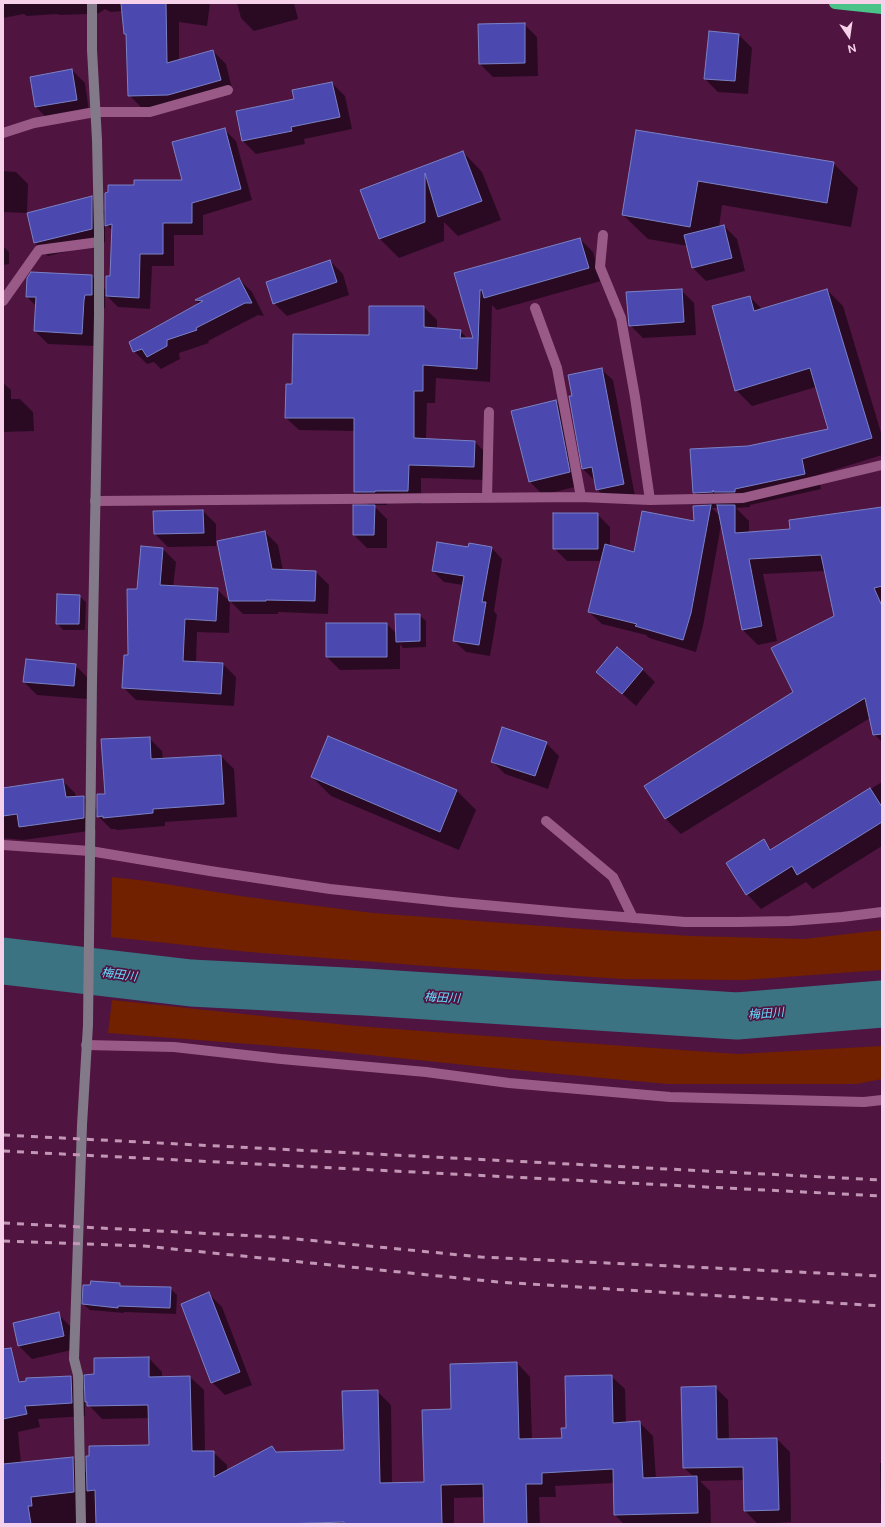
<!DOCTYPE html>
<meta charset="utf-8">
<style>
body{margin:0}
#map{position:relative;width:885px;height:1527px;overflow:hidden;background:#4f1440;font-family:Figtree,sans-serif}
canvas{display:block}
.frame{position:absolute;inset:0;border:4px solid #f6d1e9;pointer-events:none}
.north{position:absolute;left:829px;top:16px;width:40px;height:40px;-webkit-text-stroke:3px #4f1440;paint-order:stroke;rotate:167deg;font-size:11px;font-weight:700;line-height:16px;text-align:center;color:#f6d1e9}
.north::after{content:'';display:block;margin:auto;width:14px;height:18px;background:#f6d1e9;clip-path:polygon(50% 0,100% 100%,50% 72%,0 100%)}
</style>
<div id="map">
<canvas width="885" height="1527"></canvas>
<div class="frame"></div>
<div class="north">N</div>
</div>
<script>
const ctx = document.querySelector('canvas').getContext('2d');
ctx.lineJoin = 'round';
function paint(path, color) {
  ctx.fillStyle = color;
  ctx.fill(path, 'evenodd');
}
function poly(rows) {
  const path = new Path2D();
  for (const r of rows) {
    path.moveTo(r[0], r[1]);
    for (let i = 2; i < r.length; i += 2) path.lineTo(r[i], r[i + 1]);
  }
  return path;
}
function stroke(path, color, width, dash) {
  ctx.strokeStyle = color;
  ctx.lineWidth = width;
  ctx.lineCap = dash ? 'butt' : 'round';
  ctx.setLineDash(dash || []);
  ctx.stroke(path);
}
function write(font, color, halo, rows, align = 'center') {
  ctx.font = font + ' Figtree,"Noto Sans JP",sans-serif';
  ctx.lineWidth = 3.5;
  ctx.setLineDash([]);
  ctx.textBaseline = 'middle';
  ctx.strokeStyle = halo;
  ctx.fillStyle = color;
  for (const [text, x, y, turn = 0] of rows) {
    ctx.save();
    ctx.translate(x, y);
    ctx.rotate((+turn || 0) * Math.PI / 180);
    ctx.textAlign = isNaN(turn) ? turn : align;
    if (halo) ctx.strokeText(text, 0, 0);
    ctx.fillText(text, 0, 0);
    ctx.restore();
  }
}
paint(poly([
 [112,877,147,881,247,897,373,913,569,928,691,936,804,939,882,930,882,970,744,980,622,979,439,967,249,952,111,937],
 [112,1000,356,1026,541,1040,738,1054,882,1046,882,1079,857,1084,667,1084,494,1068,312,1049,108,1033]
]), '#712000');
paint(poly([
 [3,3,210,3,207,26,179,22,179,60,213,51,226,64,233,93,181,107,142,108,129,95,127,36,125,34,122,11,111,12,105,9,99,13,89,14,59,15,57,14,27,16,24,14,3,18],
 [237,3,294,3,298,19,254,31,241,18],
 [524,24,537,37,538,76,493,77,480,64],
 [739,35,752,48,748,94,718,92,705,79],
 [72,70,85,83,89,112,49,120,36,107],
 [332,83,345,96,352,129,304,139,305,144,256,154,243,141,237,112,296,100],
 [224,129,236,141,252,200,203,215,203,235,174,235,174,266,152,266,150,309,118,307,105,294,105,308,98,307,95,346,48,344,35,331,36,306,27,297,32,273,92,276,106,290,111,277,113,231,105,223,105,242,48,256,35,243,91,198,106,212,135,186,183,181],
 [637,131,833,163,858,188,851,227,722,205,719,227,724,226,737,239,745,271,706,281,693,268,688,246,648,239,623,215],
 [463,152,482,172,501,220,458,236,444,222,444,241,399,258,380,239,362,190],
 [3,171,16,172,28,184,27,213,3,212],
 [580,239,593,252,601,281,497,310,492,305,490,382,436,378,435,403,427,403,426,440,474,441,487,454,487,480,421,478,421,504,387,503,387,505,373,505,387,519,387,548,367,548,354,535,354,506,369,506,354,492,355,431,299,430,286,418,293,385,370,336,424,307,437,320,437,329,460,331,468,339,475,339,456,274],
 [3,246,9,252,9,264,3,265],
 [330,261,343,274,349,295,287,316,274,303],
 [239,279,252,292,264,316,258,315,208,341,209,343,179,353,180,359,161,369,154,362,147,364,134,351,199,304,196,301],
 [681,290,694,303,696,335,643,338,630,325],
 [827,290,843,306,882,436,882,455,818,475,821,489,750,505,750,507,736,508,749,521,749,533,792,530,790,521,882,508,882,742,873,733,870,718,681,834,666,819,646,786,794,692,835,617,825,571,763,574,777,641,758,645,743,630,721,525,703,626,696,652,649,638,646,635,602,624,589,612,602,561,567,561,554,548,597,514,610,527,610,546,634,553,695,523,708,506,694,492,748,447,829,429,816,387,752,406,736,390,750,297,762,309],
 [712,508,718,508,720,516],
 [601,369,613,380,635,496,609,501,597,489,595,481,583,469,573,396],
 [3,383,11,390,11,399,20,399,33,412,34,431,3,432],
 [556,401,569,414,582,485,543,495,530,482],
 [203,511,216,524,216,546,168,547,155,534],
 [265,532,278,545,283,571,316,572,329,585,328,614,278,612,278,614,243,614,230,601,229,633,197,632,196,662,223,664,236,677,234,706,136,700,123,687,129,656,138,590,163,549,176,562,173,587,217,589,230,602,219,542],
 [491,547,502,559,494,611,497,615,490,656,466,652,454,641,463,585,444,582,433,571,469,548],
 [79,596,86,602,85,630,63,630,57,623],
 [419,615,426,621,426,647,403,648,400,644,400,669,340,670,327,657,387,624,397,634],
 [75,665,88,678,87,699,37,695,24,682],
 [642,669,655,682,636,706,598,672],
 [329,737,457,791,476,810,459,850,331,796,312,777],
 [149,738,162,751,163,759,221,756,234,769,237,817,165,822,165,826,117,830,115,829,111,829,96,814,96,830,23,840,3,838,3,788,63,781,75,793,76,797,84,797,98,811,106,795],
 [546,743,559,756,548,789,505,774,492,761],
 [882,782,882,846,813,889,806,882,761,909,747,894,763,841,772,850],
 [120,1284,122,1287,170,1288,177,1295,176,1314,124,1312,124,1313,90,1310,83,1304],
 [209,1294,222,1307,252,1385,225,1395,212,1382],
 [58,1314,71,1327,76,1349,32,1359,19,1346,14,1324],
 [149,1358,162,1372,162,1378,190,1377,204,1390,205,1452,213,1452,227,1465,227,1471,272,1447,278,1453,345,1451,377,1391,391,1405,392,1483,425,1483,452,1410,517,1363,530,1377,532,1440,563,1439,567,1429,611,1376,625,1389,626,1423,639,1422,653,1436,656,1479,694,1477,684,1468,715,1387,728,1400,729,1440,777,1439,790,1452,791,1522,758,1524,745,1511,745,1480,700,1481,710,1491,711,1524,624,1524,615,1515,614,1483,555,1486,556,1497,539,1497,540,1524,485,1524,484,1497,454,1498,454,1524,3,1524,3,1387,27,1382,27,1379,71,1377,86,1392,95,1375],
 [85,1401,102,1419,149,1418,150,1446,87,1473,73,1458,21,1464,18,1432,40,1427,38,1419,85,1416],
 [880,1463,882,1463,882,1513,881,1512]
]), '#0007');
stroke(poly([
 [3,961,191,983,365,992,737,1016,882,1004]
]), '#3b7383', 47);
const building = poly([
 [121,3,166,3,167,63,213,50,221,80,168,95,128,96,126,34,124,34,121,3],
 [525,23,525,63,479,64,478,24,525,23],
 [709,31,739,34,735,81,704,79,709,31],
 [72,69,77,100,35,107,30,77,72,69],
 [332,82,340,117,291,127,292,131,242,141,236,111,294,99,292,90,332,82],
 [225,128,241,189,192,203,192,223,163,223,163,254,140,254,139,298,106,296,106,276,110,276,112,224,105,226,105,193,108,192,108,185,134,185,134,180,182,180,172,142,225,128],
 [636,130,834,162,827,203,698,181,690,227,622,215,636,130],
 [463,151,482,201,438,217,425,173,425,222,379,239,360,190,463,151],
 [92,196,92,229,34,243,27,213,92,196],
 [724,225,732,258,692,268,684,235,724,225],
 [580,238,589,268,484,298,482,290,480,290,477,369,423,365,423,391,414,391,414,438,475,441,474,467,409,465,408,491,375,491,375,492,354,492,354,418,285,418,286,384,292,384,293,334,369,335,369,306,424,306,424,327,461,330,460,338,473,338,454,273,580,238],
 [330,260,337,282,273,304,266,282,330,260],
 [31,272,92,275,92,295,85,295,84,300,82,334,34,331,36,297,26,297,27,278,31,272],
 [239,278,252,303,245,303,196,328,197,330,167,340,167,346,147,357,142,349,133,352,129,342,203,301,195,300,239,278],
 [682,289,684,322,629,326,626,292,682,289],
 [827,289,872,438,802,459,805,474,735,489,735,492,714,492,713,490,713,492,693,493,690,449,748,446,828,429,810,368,735,391,712,306,750,296,754,311,827,289],
 [602,368,624,484,596,490,592,467,582,469,569,396,572,396,568,375,602,368],
 [556,400,570,472,529,482,511,411,556,400],
 [353,505,375,505,374,535,353,535,353,505],
 [711,505,691,613,683,640,635,626,637,624,588,612,605,544,634,552,642,511,694,521,693,506,711,505],
 [717,505,735,505,735,533,790,529,789,520,882,507,882,586,874,588,882,606,882,734,873,735,865,698,665,819,644,786,793,692,771,648,834,616,821,555,749,559,762,626,742,630,717,505],
 [203,510,204,533,154,534,153,511,203,510],
 [553,513,598,513,598,549,553,549,553,513],
 [265,531,272,569,316,571,315,601,266,600,266,601,229,601,217,541,265,531],
 [437,542,468,547,469,543,492,547,482,602,486,602,479,645,453,641,464,576,432,571,437,542],
 [141,546,163,548,160,585,218,588,216,621,185,619,183,661,223,663,221,694,122,688,124,655,128,655,127,589,137,589,141,546],
 [57,594,80,595,79,624,56,624,57,594],
 [395,614,420,614,420,641,396,642,395,614],
 [326,623,387,623,387,657,326,657,326,623],
 [617,647,643,669,622,694,596,672,617,647],
 [26,659,76,664,74,686,23,682,26,659],
 [502,727,547,742,535,776,491,762,502,727],
 [328,736,457,790,440,832,311,777,328,736],
 [150,737,151,759,221,755,224,804,153,809,153,813,103,818,103,816,97,817,97,794,105,794,101,739,150,737],
 [63,779,66,797,84,796,84,818,19,827,17,814,3,816,3,788,63,779],
 [870,788,882,807,882,822,797,875,792,866,746,895,726,863,764,839,770,850,870,788],
 [91,1281,120,1283,120,1286,171,1287,170,1308,118,1306,118,1308,82,1304,83,1285,90,1285,91,1281],
 [209,1292,240,1372,211,1383,181,1304,209,1292],
 [59,1312,64,1336,18,1346,13,1323,59,1312],
 [11,1348,19,1382,26,1381,26,1378,71,1376,72,1403,25,1406,27,1414,3,1419,3,1349,11,1348],
 [149,1357,149,1377,190,1376,192,1451,214,1451,214,1477,272,1446,276,1452,344,1450,342,1391,378,1390,380,1483,424,1482,422,1410,451,1409,450,1364,517,1362,519,1439,562,1438,561,1428,566,1428,565,1376,612,1375,613,1423,640,1421,643,1478,697,1476,698,1513,614,1515,613,1469,542,1473,542,1484,526,1484,527,1524,484,1524,483,1484,441,1485,442,1524,344,1524,344,1522,281,1524,96,1524,95,1490,87,1491,86,1456,89,1456,89,1446,149,1445,148,1405,87,1406,87,1402,85,1402,84,1375,94,1374,94,1358,149,1357],
 [716,1386,717,1439,777,1438,779,1510,744,1511,743,1467,683,1468,681,1387,716,1386],
 [73,1457,74,1492,31,1497,32,1506,28,1506,31,1524,3,1524,3,1464,73,1457]
]);
paint(building, '#4b49b0');
stroke(building, '#7a81c5', 1);
stroke(poly([
 [3,133,34,123,95,112,150,112,228,90],
 [603,235,600,267,621,318,635,397,650,500],
 [3,301,39,250,99,242],
 [535,308,557,368,581,497],
 [487,498,489,412],
 [95,501,581,497,650,500,743,498,882,465],
 [546,821,613,877,633,918],
 [3,845,90,851,210,871,330,889,451,902,573,913,685,922,738,922,790,921,842,917,882,912],
 [86,1045,174,1047,281,1059,426,1072,509,1083,670,1097,864,1102,882,1100]
]), '#9a5a87', 10);
stroke(poly([
 [81,1524,78,1375,74,1359,82,1125,88,1025,92,681,99,316,99,231,97,140,92,50,92,3]
]), '#827a88', 10);
stroke(poly([
 [835,3,882,8]
]), '#4ac389', 12);
stroke(poly([
 [3,1135,882,1180],
 [3,1151,882,1196],
 [3,1223,276,1237,481,1257,882,1276],
 [3,1241,144,1246,498,1282,882,1306]
]), '#c297b5', 3, [7, 7]);
write('italic 12px', '#65d9fa', '#4f1440', [
 ["梅田川",119,975,7],
 ["梅田川",442,998,3],
 ["梅田川",766,1014,-5]
]);
</script>
